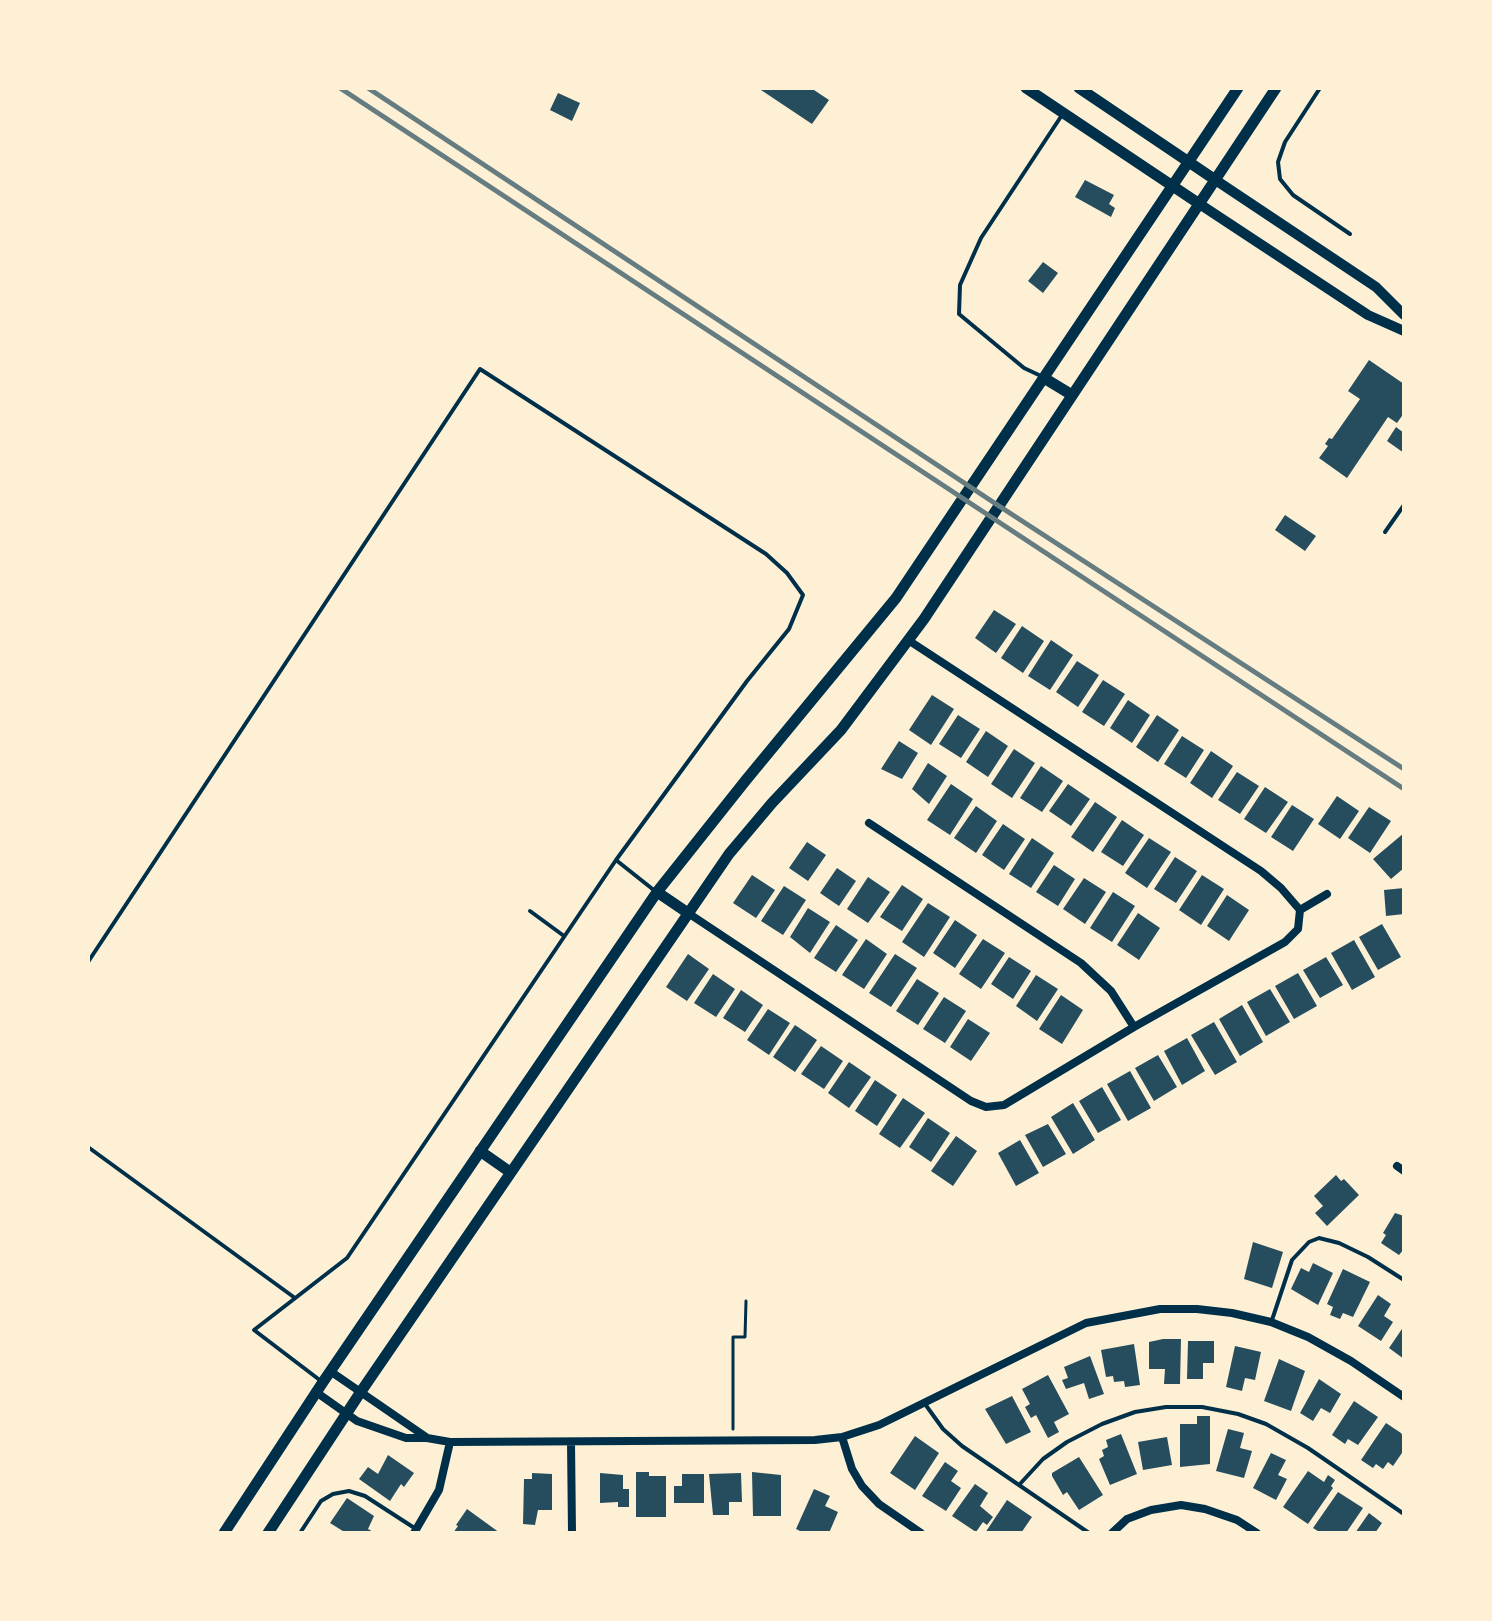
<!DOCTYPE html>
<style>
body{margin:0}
#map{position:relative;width:1492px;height:1621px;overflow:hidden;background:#fdf0d5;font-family:"Exo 2",sans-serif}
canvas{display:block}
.frame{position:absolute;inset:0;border:90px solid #fdf0d5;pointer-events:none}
</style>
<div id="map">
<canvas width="1492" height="1621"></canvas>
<div class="frame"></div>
</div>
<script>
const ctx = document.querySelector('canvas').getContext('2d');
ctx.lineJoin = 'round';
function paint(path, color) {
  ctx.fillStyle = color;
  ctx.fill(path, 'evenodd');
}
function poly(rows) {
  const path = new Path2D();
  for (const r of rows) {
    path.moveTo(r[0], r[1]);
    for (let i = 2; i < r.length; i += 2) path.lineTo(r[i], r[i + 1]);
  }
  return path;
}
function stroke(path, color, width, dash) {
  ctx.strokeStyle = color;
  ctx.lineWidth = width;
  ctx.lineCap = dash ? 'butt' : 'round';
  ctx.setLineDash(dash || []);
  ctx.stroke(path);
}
paint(poly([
 [758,88,811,88,829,100,812,124],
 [558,93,580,103,572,121,550,110],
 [1085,180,1114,195,1109,204,1115,208,1111,217,1075,197],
 [1043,262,1058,273,1043,293,1028,281],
 [1369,360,1404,384,1404,413,1397,423,1388,417,1347,478,1319,458,1328,446,1325,444,1329,438,1332,439,1360,399,1348,391],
 [1396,427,1404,433,1404,453,1387,441],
 [1285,515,1316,536,1305,551,1275,530],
 [994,610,1016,624,996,653,975,638],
 [1022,626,1044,641,1023,673,1001,658],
 [1051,640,1073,655,1050,690,1028,676],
 [1077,661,1099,675,1078,707,1056,692],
 [1103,680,1125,694,1104,726,1082,712],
 [932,695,954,709,931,745,909,730],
 [1128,700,1150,715,1132,743,1110,728],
 [958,715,980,729,961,758,939,744],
 [1157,715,1179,730,1158,762,1136,747],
 [986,731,1008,746,988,777,966,762],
 [1182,736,1204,750,1186,778,1164,764],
 [899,741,918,753,902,779,881,769],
 [1014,749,1035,763,1012,798,991,784],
 [1211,751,1233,766,1212,798,1190,783],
 [928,763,947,776,929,804,912,789],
 [1041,766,1063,781,1042,812,1020,798],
 [1237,772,1259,786,1240,814,1218,800],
 [951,784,973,799,950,835,927,820],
 [1068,784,1090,799,1071,826,1049,811],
 [1265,787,1288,802,1266,833,1244,819],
 [1337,796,1359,811,1340,839,1318,824],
 [1095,802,1117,817,1093,852,1071,837],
 [1292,805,1314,819,1293,851,1271,837],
 [976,806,997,821,976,853,954,838],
 [1369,807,1391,821,1370,853,1348,838],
 [1122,820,1144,835,1123,866,1101,852],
 [1003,824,1025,839,1004,870,982,855],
 [1404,833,1404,868,1391,879,1373,859],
 [1032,838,1054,853,1031,888,1009,874],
 [1149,838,1171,852,1147,888,1125,873],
 [807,842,826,855,808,881,789,868],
 [1175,857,1197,871,1176,903,1154,889],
 [1054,865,1075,879,1058,906,1036,892],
 [837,868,856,881,839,906,820,893],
 [752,875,775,890,756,918,733,903],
 [1202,875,1224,889,1201,925,1179,910],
 [868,877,890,892,868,923,847,909],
 [1084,878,1106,892,1085,924,1063,909],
 [902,885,923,899,902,931,880,917],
 [784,886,806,900,783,935,761,921],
 [1404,888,1404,914,1386,916,1384,890],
 [1113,892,1135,906,1112,942,1090,928],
 [1227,895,1249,910,1229,941,1207,926],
 [928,903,950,917,924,957,902,942],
 [808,908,830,922,810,953,790,937],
 [1138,913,1160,928,1139,960,1117,945],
 [955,920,977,935,955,968,933,953],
 [1382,924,1401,957,1378,970,1359,937],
 [836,925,858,940,836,972,814,958],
 [866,939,887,954,864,989,842,975],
 [983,939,1005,953,981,989,959,974],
 [1354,940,1375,977,1352,990,1331,953],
 [688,954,709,969,687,1001,666,987],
 [895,954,917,968,891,1007,869,993],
 [1009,957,1031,971,1013,999,991,984],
 [1326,957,1343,985,1320,998,1303,970],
 [1298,973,1317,1006,1294,1019,1275,986],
 [713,974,735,989,716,1017,694,1003],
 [1036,975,1058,989,1037,1021,1016,1006],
 [917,979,939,993,918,1025,896,1011],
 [1270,989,1290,1022,1266,1036,1247,1002],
 [741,990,763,1005,745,1032,723,1018],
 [1061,995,1083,1010,1062,1044,1039,1029],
 [944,997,966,1011,945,1043,923,1029],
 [1242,1005,1263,1042,1240,1056,1219,1019],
 [768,1009,790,1023,769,1055,747,1040],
 [968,1019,990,1033,971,1061,950,1047],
 [1214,1022,1237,1062,1215,1075,1191,1035],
 [795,1025,817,1040,795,1072,773,1057],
 [1187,1038,1205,1071,1182,1085,1164,1051],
 [821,1046,843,1061,824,1089,801,1074],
 [1158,1055,1177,1087,1154,1101,1135,1068],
 [849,1062,871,1077,849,1108,828,1093],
 [1130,1071,1151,1108,1128,1121,1107,1084],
 [875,1080,897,1095,877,1126,855,1111],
 [1102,1087,1121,1120,1098,1133,1079,1101],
 [903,1098,925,1113,900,1148,879,1134],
 [1073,1103,1095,1140,1073,1154,1051,1117],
 [928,1118,950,1133,931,1162,909,1147],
 [1048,1124,1066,1154,1043,1167,1025,1135],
 [956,1136,977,1151,953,1186,931,1171],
 [1020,1140,1039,1173,1016,1186,998,1153],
 [1336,1175,1341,1181,1344,1179,1359,1195,1327,1226,1315,1213,1323,1206,1314,1196],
 [1395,1213,1404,1216,1404,1249,1399,1255,1381,1243,1386,1235,1383,1233],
 [1253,1242,1283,1252,1272,1288,1244,1279],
 [1313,1263,1333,1273,1318,1305,1291,1289,1301,1268,1309,1272],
 [1343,1269,1370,1282,1353,1317,1343,1313,1340,1319,1330,1315,1333,1307,1327,1304],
 [1378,1295,1391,1304,1384,1316,1393,1322,1381,1341,1358,1326],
 [1404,1326,1404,1359,1389,1348],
 [1163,1339,1181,1339,1180,1384,1164,1384,1165,1369,1149,1369,1149,1342],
 [1188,1341,1214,1341,1214,1363,1203,1363,1203,1379,1187,1379],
 [1134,1344,1140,1385,1125,1387,1124,1381,1114,1382,1113,1376,1106,1377,1101,1350],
 [1235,1346,1261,1352,1255,1380,1245,1378,1242,1391,1226,1387],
 [1090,1356,1104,1394,1089,1399,1084,1383,1066,1389,1062,1380,1068,1378,1064,1367],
 [1279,1359,1305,1371,1291,1411,1264,1401],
 [1048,1375,1069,1414,1054,1422,1059,1432,1048,1438,1036,1415,1031,1418,1025,1407,1030,1404,1022,1389],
 [1319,1379,1341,1394,1330,1413,1321,1408,1313,1421,1300,1413],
 [1012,1396,1031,1432,1006,1444,985,1409],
 [1354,1401,1378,1417,1358,1445,1348,1439,1345,1444,1332,1435],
 [1197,1416,1210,1416,1210,1464,1180,1467,1180,1424,1197,1424],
 [1386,1423,1401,1433,1404,1438,1404,1450,1393,1466,1388,1462,1383,1469,1376,1464,1373,1468,1361,1460],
 [1228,1429,1244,1433,1240,1448,1252,1451,1244,1478,1216,1471],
 [1121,1434,1137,1474,1110,1485,1099,1459,1104,1456,1102,1450,1108,1447,1106,1440],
 [915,1436,939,1453,915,1490,890,1473],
 [1167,1437,1172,1465,1143,1470,1138,1442],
 [1271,1453,1286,1460,1278,1475,1287,1479,1276,1500,1253,1488],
 [388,1455,414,1473,404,1487,401,1484,390,1501,359,1479,368,1467,378,1474],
 [1079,1457,1103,1495,1079,1510,1067,1492,1063,1495,1052,1476,1052,1473],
 [945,1462,958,1471,951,1481,961,1488,946,1511,922,1496],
 [1308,1471,1324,1482,1328,1475,1335,1480,1331,1486,1333,1488,1308,1524,1283,1507],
 [636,1472,649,1472,649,1476,666,1476,666,1517,636,1517],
 [752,1472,781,1475,781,1516,753,1516],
 [532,1473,552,1474,552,1510,538,1510,535,1525,523,1524,524,1479,532,1479],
 [600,1473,623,1475,623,1489,629,1489,629,1507,618,1507,618,1502,600,1503],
 [741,1473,742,1502,729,1502,729,1515,713,1515,709,1474],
 [682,1474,704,1474,704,1503,674,1503,674,1486,682,1486],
 [975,1484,988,1493,980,1506,993,1517,987,1525,983,1522,976,1532,952,1516],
 [814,1489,830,1496,825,1506,838,1512,829,1533,804,1533,796,1529],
 [1338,1492,1363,1508,1346,1533,1332,1531,1321,1533,1313,1528],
 [347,1498,374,1516,368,1529,375,1533,346,1533,330,1523],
 [1007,1500,1032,1517,1021,1533,985,1533],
 [467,1509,500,1533,453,1533,458,1526,456,1525],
 [1369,1513,1382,1523,1375,1533,1355,1533]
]), '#264d5e');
stroke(poly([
 [733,1429,733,1337,745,1337,746,1301]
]), '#003049', 3);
stroke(poly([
 [1320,88,1285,142,1278,162,1280,179,1293,195,1350,234],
 [1041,376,1024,368,959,314,960,285,981,238,1062,115],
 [1385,532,1404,505],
 [616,860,655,891],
 [530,911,564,936],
 [88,962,480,369,766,554,787,573,803,595,789,629,747,681,616,860,347,1258,254,1330,321,1381],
 [88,1147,295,1298],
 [1272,1320,1292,1260,1309,1242,1319,1238,1339,1243,1368,1257,1404,1280],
 [925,1404,943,1429,962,1446,1089,1533],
 [1019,1485,1043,1459,1067,1442,1102,1424,1135,1412,1166,1407,1202,1407,1238,1414,1266,1424,1308,1448,1404,1514],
 [300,1533,321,1501,333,1494,349,1491,365,1496,416,1529]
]), '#003049', 4);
stroke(poly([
 [908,640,1261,871,1281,888,1300,910],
 [869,823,1081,963,1111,991,1134,1027],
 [688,913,971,1101,986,1107,1004,1105,1134,1027,1285,942,1298,929,1300,910,1327,894],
 [1397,1166,1404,1171],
 [330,1371,426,1437],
 [316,1392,357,1421,406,1438,427,1438,450,1442,815,1440,842,1437,879,1425,1086,1323,1160,1309,1197,1309,1232,1313,1271,1322,1308,1337,1351,1361,1404,1397],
 [842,1437,852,1469,862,1486,879,1504,921,1533],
 [571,1442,572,1533],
 [414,1533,439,1490,450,1442],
 [1112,1533,1127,1519,1151,1510,1181,1505,1205,1509,1237,1520,1257,1533]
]), '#003049', 8);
stroke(poly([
 [1214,179,1376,287,1404,315],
 [1198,203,1368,315,1404,331]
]), '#003049', 10);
stroke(poly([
 [1026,88,1198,203],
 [1079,88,1214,179],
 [1044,378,1072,395],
 [657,892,688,913],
 [480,1151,510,1172],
 [224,1533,323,1382,657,892,746,780,896,598,1238,88],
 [268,1533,360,1393,729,854,772,803,841,730,924,619,1276,88]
]), '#003049', 11);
stroke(poly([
 [340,88,1404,789],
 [368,88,999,506,1404,769]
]), '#657d81', 5);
</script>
